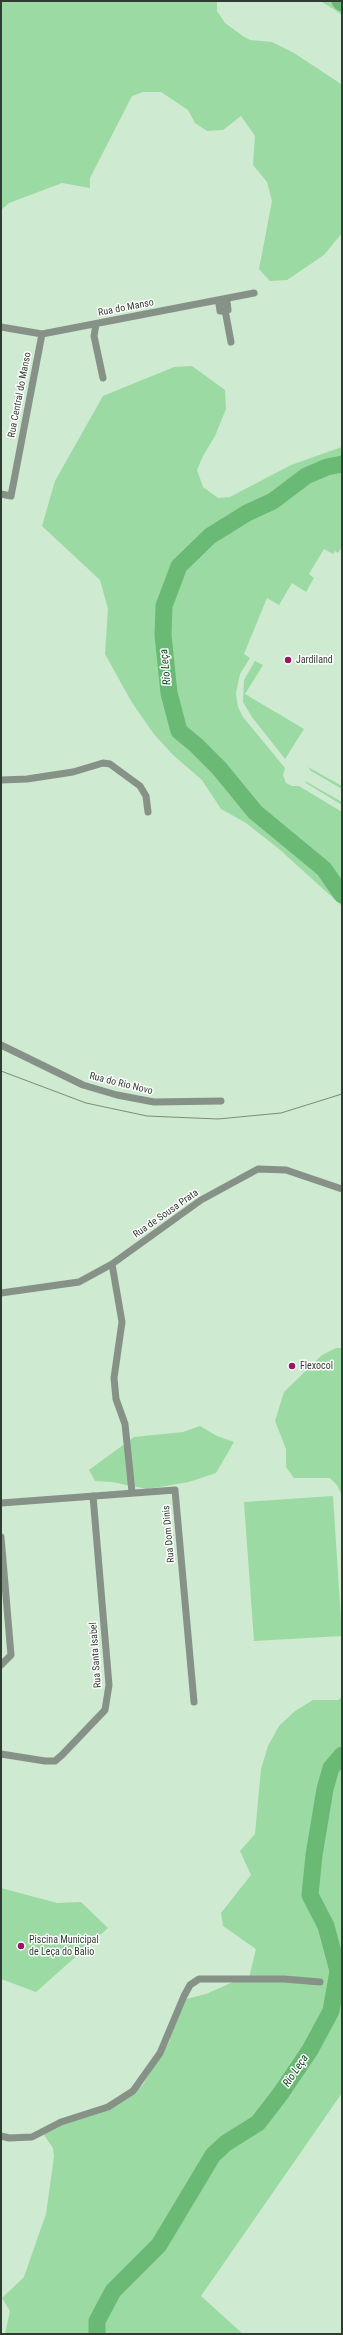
<!DOCTYPE html>
<meta charset="utf-8">
<style>
body{margin:0}
#map{position:relative;width:343px;height:2335px;overflow:hidden;background:#ceead0;font-family:"Roboto Condensed",sans-serif}
canvas{display:block}
.frame{position:absolute;inset:0;border:2px solid #303c31;pointer-events:none}
</style>
<div id="map">
<canvas width="343" height="2335"></canvas>
<div class="frame"></div>
</div>
<script>
const ctx = document.querySelector('canvas').getContext('2d');
ctx.lineJoin = 'round';
function paint(path, color) {
  ctx.fillStyle = color;
  ctx.fill(path, 'evenodd');
}
function poly(rows) {
  const path = new Path2D();
  for (const r of rows) {
    path.moveTo(r[0], r[1]);
    for (let i = 2; i < r.length; i += 2) path.lineTo(r[i], r[i + 1]);
  }
  return path;
}
function stroke(path, color, width, dash) {
  ctx.strokeStyle = color;
  ctx.lineWidth = width;
  ctx.lineCap = dash ? 'butt' : 'round';
  ctx.setLineDash(dash || []);
  ctx.stroke(path);
}
function write(font, color, halo, rows, align = 'center') {
  ctx.font = font + ' "Roboto Condensed",sans-serif';
  ctx.lineWidth = 3;
  ctx.setLineDash([]);
  ctx.textBaseline = 'middle';
  ctx.strokeStyle = halo;
  ctx.fillStyle = color;
  for (const [text, x, y, turn = 0] of rows) {
    ctx.save();
    ctx.translate(x, y);
    ctx.rotate((+turn || 0) * Math.PI / 180);
    ctx.textAlign = isNaN(turn) ? turn : align;
    if (halo) ctx.strokeText(text, 0, 0);
    ctx.fillText(text, 0, 0);
    ctx.restore();
  }
}
paint(poly([
 [1,1,217,1,217,11,225,23,243,36,250,40,272,42,294,53,335,80,342,85,342,233,324,255,287,280,270,281,259,269,272,201,267,182,253,165,255,136,241,116,223,130,207,131,195,123,188,110,161,92,143,92,132,96,90,178,90,188,62,183,9,203,1,210],
 [320,1,342,1,342,15,332,8],
 [192,366,225,390,226,409,215,436,203,456,197,470,203,487,218,498,230,497,291,465,342,447,342,547,338,553,335,551,333,554,324,549,309,574,314,578,306,592,292,583,279,605,267,598,244,654,250,658,240,674,236,693,238,707,243,717,285,768,283,775,286,783,292,786,299,786,342,812,342,906,279,849,246,823,221,809,202,780,173,755,153,733,131,701,105,654,108,609,100,580,42,526,55,481,103,396,174,367],
 [255,661,263,665,245,694,304,729,285,759,252,717,243,702,244,680],
 [308,767,342,786,342,789,311,771],
 [305,781,342,802,342,805,306,783],
 [336,1348,342,1348,342,1496,337,1485,330,1478,294,1478,286,1467,286,1449,275,1421,284,1392,322,1355],
 [200,1426,217,1436,234,1442,216,1473,189,1482,147,1489,112,1482,95,1481,89,1470,134,1437,183,1432],
 [333,1496,342,1636,254,1641,244,1502],
 [342,1697,342,2093,201,2296,243,2334,5,2334,10,2311,2,2298,24,2277,46,2214,54,2157,53,2148,44,2135,54,2127,90,2112,142,2086,170,2040,169,2030,186,1999,206,1994,242,1978,249,1978,256,1949,223,1926,221,1913,251,1875,240,1851,255,1834,261,1769,268,1746,279,1726,295,1711,313,1700,338,1700],
 [1,1888,57,1903,81,1902,108,1928,36,1992,1,1979]
]), '#9bdaa2');
stroke(poly([
 [340,1,342,3],
 [342,464,327,467,306,476,273,501,247,513,210,536,179,566,164,606,163,635,169,693,179,731,196,745,219,768,255,812,324,869,342,895],
 [97,2334,97,2321,113,2291,159,2245,213,2155,226,2143,258,2123,281,2093,310,2050,331,2011,338,1971,326,1926,310,1895,314,1855,325,1789,331,1768,342,1755]
]), '#6aba76', 17);
stroke(poly([
 [227,302,228,310,220,311,219,304,227,302],
 [225,310,231,342],
 [96,324,94,336,103,378],
 [1,327,42,334,254,293],
 [1,494,11,496,42,334],
 [1,780,27,779,73,772,103,763,110,764,140,786,146,796,148,812],
 [1,1045,83,1085,117,1095,154,1102,221,1101],
 [112,1264,122,1322,114,1378,116,1399,125,1424,132,1492],
 [1,1293,79,1282,112,1264,201,1200,258,1169,286,1170,342,1189],
 [1,1503,175,1490,194,1702],
 [1,1537,11,1655,1,1665],
 [1,1754,45,1761,55,1761,62,1755,105,1710,109,1685,93,1496],
 [1,2136,9,2138,32,2137,61,2122,108,2107,133,2091,160,2053,184,1996,190,1985,199,1979,284,1979,320,1982]
]), '#869287', 7);
stroke(poly([
 [1,1071,86,1103,147,1116,218,1119,281,1113,342,1094]
]), '#798c7b', 1);
for (const [x, y, r, color] of [
 [288,660,4,"#9c1464"],
 [292,1366,4,"#9c1464"],
 [21,1946,4,"#9c1464"]
]) {
  const dot = new Path2D();
  dot.arc(x, y, r, 0, 2 * Math.PI);
  ctx.fillStyle = color;
  ctx.fill(dot);
  stroke(dot, '#fff', 1.5);
}
write('10px', '#303c31', '#fff', [
 ["Rua do Manso",126,308,-11],
 ["Rua Central do Manso",20,395,-79],
 ["Rua do Rio Novo",121,1084,14],
 ["Rua de Sousa Prata",166,1214,-35],
 ["Rua Dom Dinis",169,1534,-95],
 ["Rua Santa Isabel",96,1655,-94]
]);
write('10px', '#303c31', '#fff', [
 ["Jardiland",296,660],
 ["Flexocol",300,1366],
 ["Piscina Municipal",29,1940],
 ["de Leça do Balio",29,1952]
], 'left');
write('italic 11px', '#084519', '#fff', [
 ["Rio Leça",166,667,-96],
 ["Rio Leça",296,2071,-56]
]);
</script>
